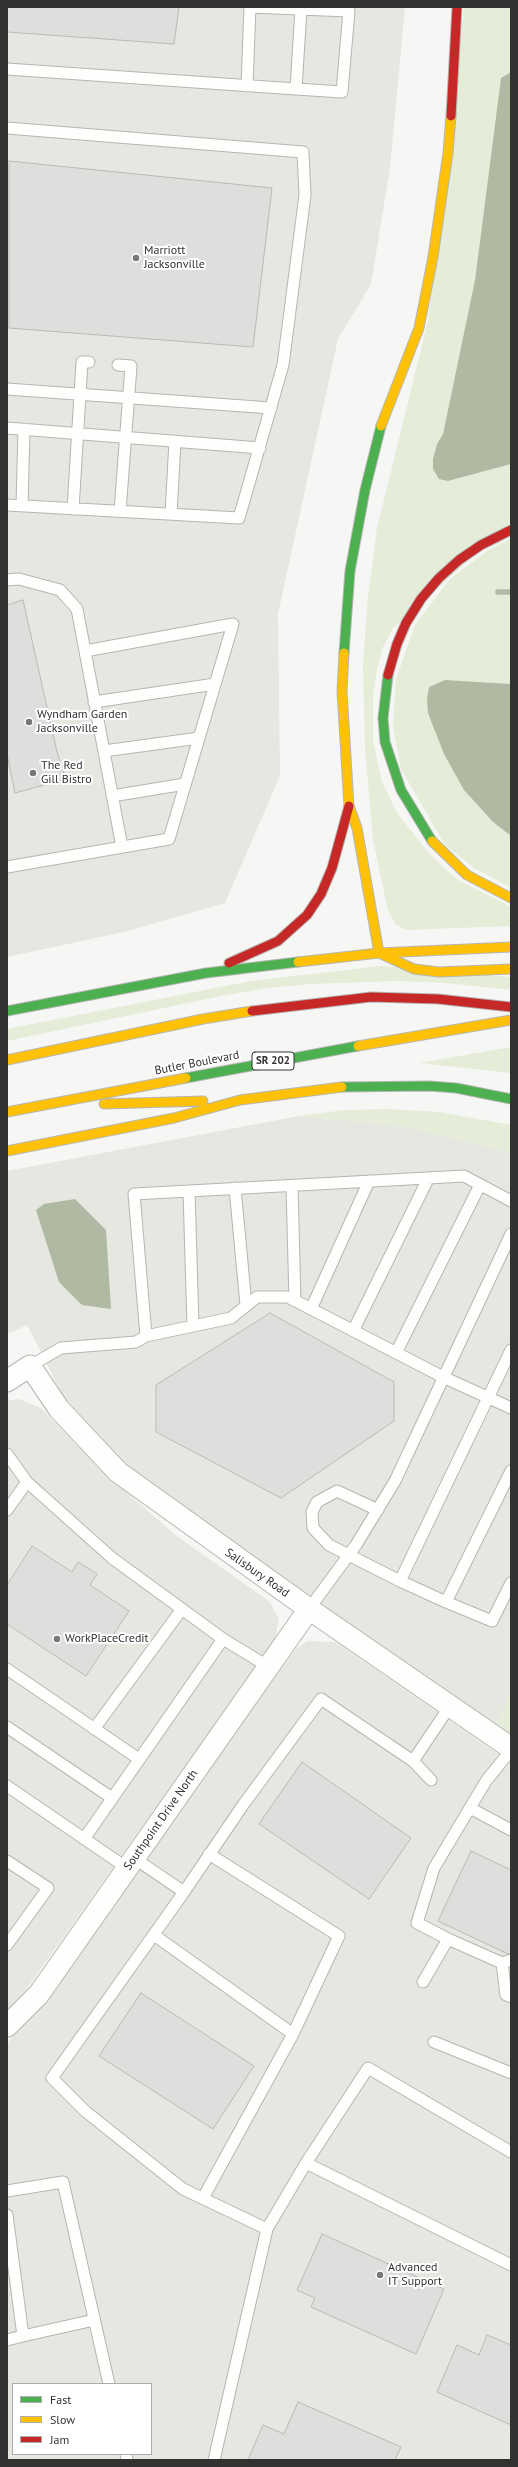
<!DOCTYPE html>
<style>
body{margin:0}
#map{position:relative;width:518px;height:2467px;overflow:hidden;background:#f6f7f4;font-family:"PT Sans",sans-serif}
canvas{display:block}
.frame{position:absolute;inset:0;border:8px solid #323331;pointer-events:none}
.legend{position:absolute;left:12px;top:2383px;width:140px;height:72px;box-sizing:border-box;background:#fff;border:1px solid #adadad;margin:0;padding:5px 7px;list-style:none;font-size:12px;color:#323331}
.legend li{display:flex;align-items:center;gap:8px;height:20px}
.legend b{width:20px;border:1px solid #adadad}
</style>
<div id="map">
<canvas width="518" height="2467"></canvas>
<div class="frame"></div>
<ul class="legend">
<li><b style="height:5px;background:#4caf50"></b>Fast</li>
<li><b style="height:5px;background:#ffc107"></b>Slow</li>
<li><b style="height:5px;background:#c62828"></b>Jam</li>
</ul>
</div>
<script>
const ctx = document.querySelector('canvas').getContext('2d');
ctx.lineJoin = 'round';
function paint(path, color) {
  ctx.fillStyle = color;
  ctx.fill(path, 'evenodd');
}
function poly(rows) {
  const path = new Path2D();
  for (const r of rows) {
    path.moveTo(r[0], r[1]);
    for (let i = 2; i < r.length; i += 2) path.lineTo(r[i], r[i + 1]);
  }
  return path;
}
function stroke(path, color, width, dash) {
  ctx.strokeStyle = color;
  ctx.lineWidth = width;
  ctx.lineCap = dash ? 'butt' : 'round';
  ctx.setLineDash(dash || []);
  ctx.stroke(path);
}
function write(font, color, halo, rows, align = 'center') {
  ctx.font = font + ' "PT Sans",sans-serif';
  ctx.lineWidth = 4;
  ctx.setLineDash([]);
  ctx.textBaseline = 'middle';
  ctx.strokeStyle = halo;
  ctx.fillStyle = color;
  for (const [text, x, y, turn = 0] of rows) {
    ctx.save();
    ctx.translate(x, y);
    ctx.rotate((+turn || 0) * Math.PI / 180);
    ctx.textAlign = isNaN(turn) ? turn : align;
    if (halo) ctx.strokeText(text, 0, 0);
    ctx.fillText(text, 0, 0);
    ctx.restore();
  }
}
paint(poly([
 [7,7,405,7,390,168,371,284,338,339,278,614,280,776,225,903,124,932,7,957],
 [299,1116,402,1126,511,1152,511,1693,495,1727,198,1524,119,1461,62,1394,27,1325,7,1334,7,1171],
 [19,1399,41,1408,101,1470,178,1537,269,1601,279,1619,275,1640,16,2004,7,2010,7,1401],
 [307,1641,336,1642,511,1763,511,2460,7,2460,7,2044,295,1650],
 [13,2384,151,2384,151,2454,13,2454]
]), '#e5e7e0');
paint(poly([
 [464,7,511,7,511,72,501,78,475,280,443,434,437,444,433,459,433,469,448,481,511,464,511,522,393,628,382,649,376,675,373,696,373,741,382,782,397,813,428,852,444,868,460,881,511,907,511,926,406,930,395,924,388,911,373,840,365,748,363,664,367,605,377,528,428,321],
 [511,538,511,684,445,680,429,687,493,822,511,836,511,888,474,868,445,845,401,769,393,726,396,679,415,625,449,580,487,551],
 [381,966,511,977,511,990,446,983,397,981,311,984,268,988,221,996,7,1041,7,1029,251,981],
 [511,1047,511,1073,419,1063],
 [389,1109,439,1112,511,1125,511,1152,402,1126,299,1116,344,1110],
 [511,1693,511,1736,495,1727]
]), '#e5ecd8');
paint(poly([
 [511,72,511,464,448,481,439,479,433,469,433,459,437,444,443,434,475,280,501,78],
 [445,680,511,684,511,836,493,822,464,790,444,754,428,713,427,699,429,687],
 [75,1199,106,1230,111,1309,82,1305,59,1282,36,1210,44,1204]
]), '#b0b9a1');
stroke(poly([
 [498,592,511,592]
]), '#b0b9a1', 5.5);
const building = poly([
 [7,7,179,7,174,44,7,32,7,7],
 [9,161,272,188,253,347,9,328,9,161],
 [23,600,57,752,66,779,15,793,7,754,7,605,23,600],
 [270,1313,394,1382,394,1421,281,1498,156,1432,156,1385,270,1313],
 [32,1546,72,1572,78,1562,97,1574,90,1585,129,1611,86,1676,7,1624,7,1585,32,1546],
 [302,1762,411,1838,369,1899,259,1824,302,1762],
 [471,1851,511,1870,511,1953,508,1954,438,1921,471,1851],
 [141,1993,254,2066,213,2129,99,2056,141,1993],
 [322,2234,444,2289,416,2354,311,2307,315,2298,297,2290,322,2234],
 [487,2335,511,2345,511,2425,437,2392,457,2345,479,2355,487,2335],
 [298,2402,401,2447,395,2460,248,2460,263,2425,284,2434,298,2402]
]);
paint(building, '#dededc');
stroke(building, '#babab8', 1);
const lane = poly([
 [7,69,296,89,342,92,349,11,250,7,247,86],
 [296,89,301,9],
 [7,128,303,152,305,195,283,365,239,518,7,505],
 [118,365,131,366,120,511],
 [7,389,271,408],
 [7,428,260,448],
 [22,506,24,429],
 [73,509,82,362,89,362],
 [171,514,175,441],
 [7,580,19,579,60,590,77,609,85,651,233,624,169,839,7,867],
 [85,651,122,847],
 [94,702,215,684],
 [104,751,199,738],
 [112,796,185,784],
 [292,1186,295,1301],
 [235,1188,246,1305],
 [189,1191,193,1326],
 [311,1309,369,1181],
 [353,1331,428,1179],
 [146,1336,134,1194,464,1176,511,1201],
 [511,1350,400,1581,446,1602,511,1471],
 [396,1353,480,1185],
 [30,1366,61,1348,136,1342,146,1336,231,1318,257,1297,288,1297,443,1377,511,1408],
 [7,1454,27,1482,112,1558,223,1639,269,1667],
 [7,1510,27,1482],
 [378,1510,337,1491,317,1502,312,1512,313,1528,329,1545,400,1581],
 [446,1602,492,1621,511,1583],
 [309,1609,356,1545,395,1481,511,1234],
 [7,1669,139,1759],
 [7,1727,112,1798],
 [94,1729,182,1609],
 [413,1761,431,1780],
 [7,1786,127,1868],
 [470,1808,511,1830],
 [84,1839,223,1639],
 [209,1854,339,1936,293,2034],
 [134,1858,184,1892,52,2078,85,2111,183,2189,267,2229],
 [7,1861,48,1888,7,1945],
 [184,1892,243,1805,321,1699,413,1761,450,1706],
 [154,1935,293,2034,203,2198],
 [448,1939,502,1963],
 [511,1960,502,1963,506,1995,511,1997],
 [423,1982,448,1939,417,1923,434,1868,486,1781,511,1750],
 [434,2042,511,2073],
 [306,2163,368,2068,511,2152],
 [7,2191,63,2182,109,2384],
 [7,2215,23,2336,7,2340],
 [23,2336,94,2320],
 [126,2454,127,2460],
 [214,2460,267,2229,306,2163,511,2265]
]);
const street = poly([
 [7,1381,30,1366,59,1409,118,1472,309,1609,511,1748],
 [7,2026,39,1994,309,1609]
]);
const fast = poly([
 [344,653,350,571,365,490,381,426],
 [388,675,383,718,385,742,401,790,432,841],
 [7,1011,206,973,298,962],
 [186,1078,358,1046],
 [342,1087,429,1086,456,1088,511,1099]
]);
const slow = poly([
 [381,426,419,328,433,257,448,153,451,116],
 [344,653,342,691,349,806,357,828,379,953],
 [432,841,467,875,511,898],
 [379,953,511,947],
 [379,953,414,969,439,972,511,969],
 [298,962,379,953],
 [358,1046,511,1020],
 [7,1060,203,1019,252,1011],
 [104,1104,203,1101],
 [7,1112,186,1078],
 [7,1151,174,1118,240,1100,342,1087]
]);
const jam = poly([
 [451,116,457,7],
 [388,675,397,644,406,623,421,599,439,578,459,560,481,545,511,530],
 [229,963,278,941,307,915,321,894,332,868,349,806],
 [252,1011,371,997,438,999,511,1007]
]);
stroke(lane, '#b5b6b3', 13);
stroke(street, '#b5b6b3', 23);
stroke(fast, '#b5b6b3', 11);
stroke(slow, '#b5b6b3', 11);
stroke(jam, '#b5b6b3', 11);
stroke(lane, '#fefefd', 11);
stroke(street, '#fefefd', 21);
stroke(fast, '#4caf50', 9);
stroke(slow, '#ffc107', 9);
stroke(jam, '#c62828', 9);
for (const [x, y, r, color] of [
 [136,258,4,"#777875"],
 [29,722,4,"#777875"],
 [33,773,4,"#777875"],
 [57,1639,4,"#777875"],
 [380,2275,4,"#777875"]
]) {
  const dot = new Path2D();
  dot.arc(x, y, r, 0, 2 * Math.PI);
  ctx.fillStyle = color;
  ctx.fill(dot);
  stroke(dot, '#fff', 1.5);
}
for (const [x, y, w] of [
 [273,1061,42]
]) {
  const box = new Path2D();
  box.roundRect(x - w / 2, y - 9, w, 18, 3);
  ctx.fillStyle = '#fff';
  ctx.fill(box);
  stroke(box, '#323331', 1);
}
write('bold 11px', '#323331', null, [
 ["SR 202",273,1061]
]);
write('12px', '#323331', '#fff', [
 ["Marriott",144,251],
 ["Jacksonville",144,265],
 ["Wyndham Garden",37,715],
 ["Jacksonville",37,729],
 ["The Red",41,766],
 ["Gill Bistro",41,780],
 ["WorkPlaceCredit",65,1639],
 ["Advanced",388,2268],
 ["IT Support",388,2282]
], 'left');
write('12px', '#323331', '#fff', [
 ["Butler Boulevard",197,1063,-11],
 ["Salisbury Road",257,1573,35],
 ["Southpoint Drive North",161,1820,-55]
]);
</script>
